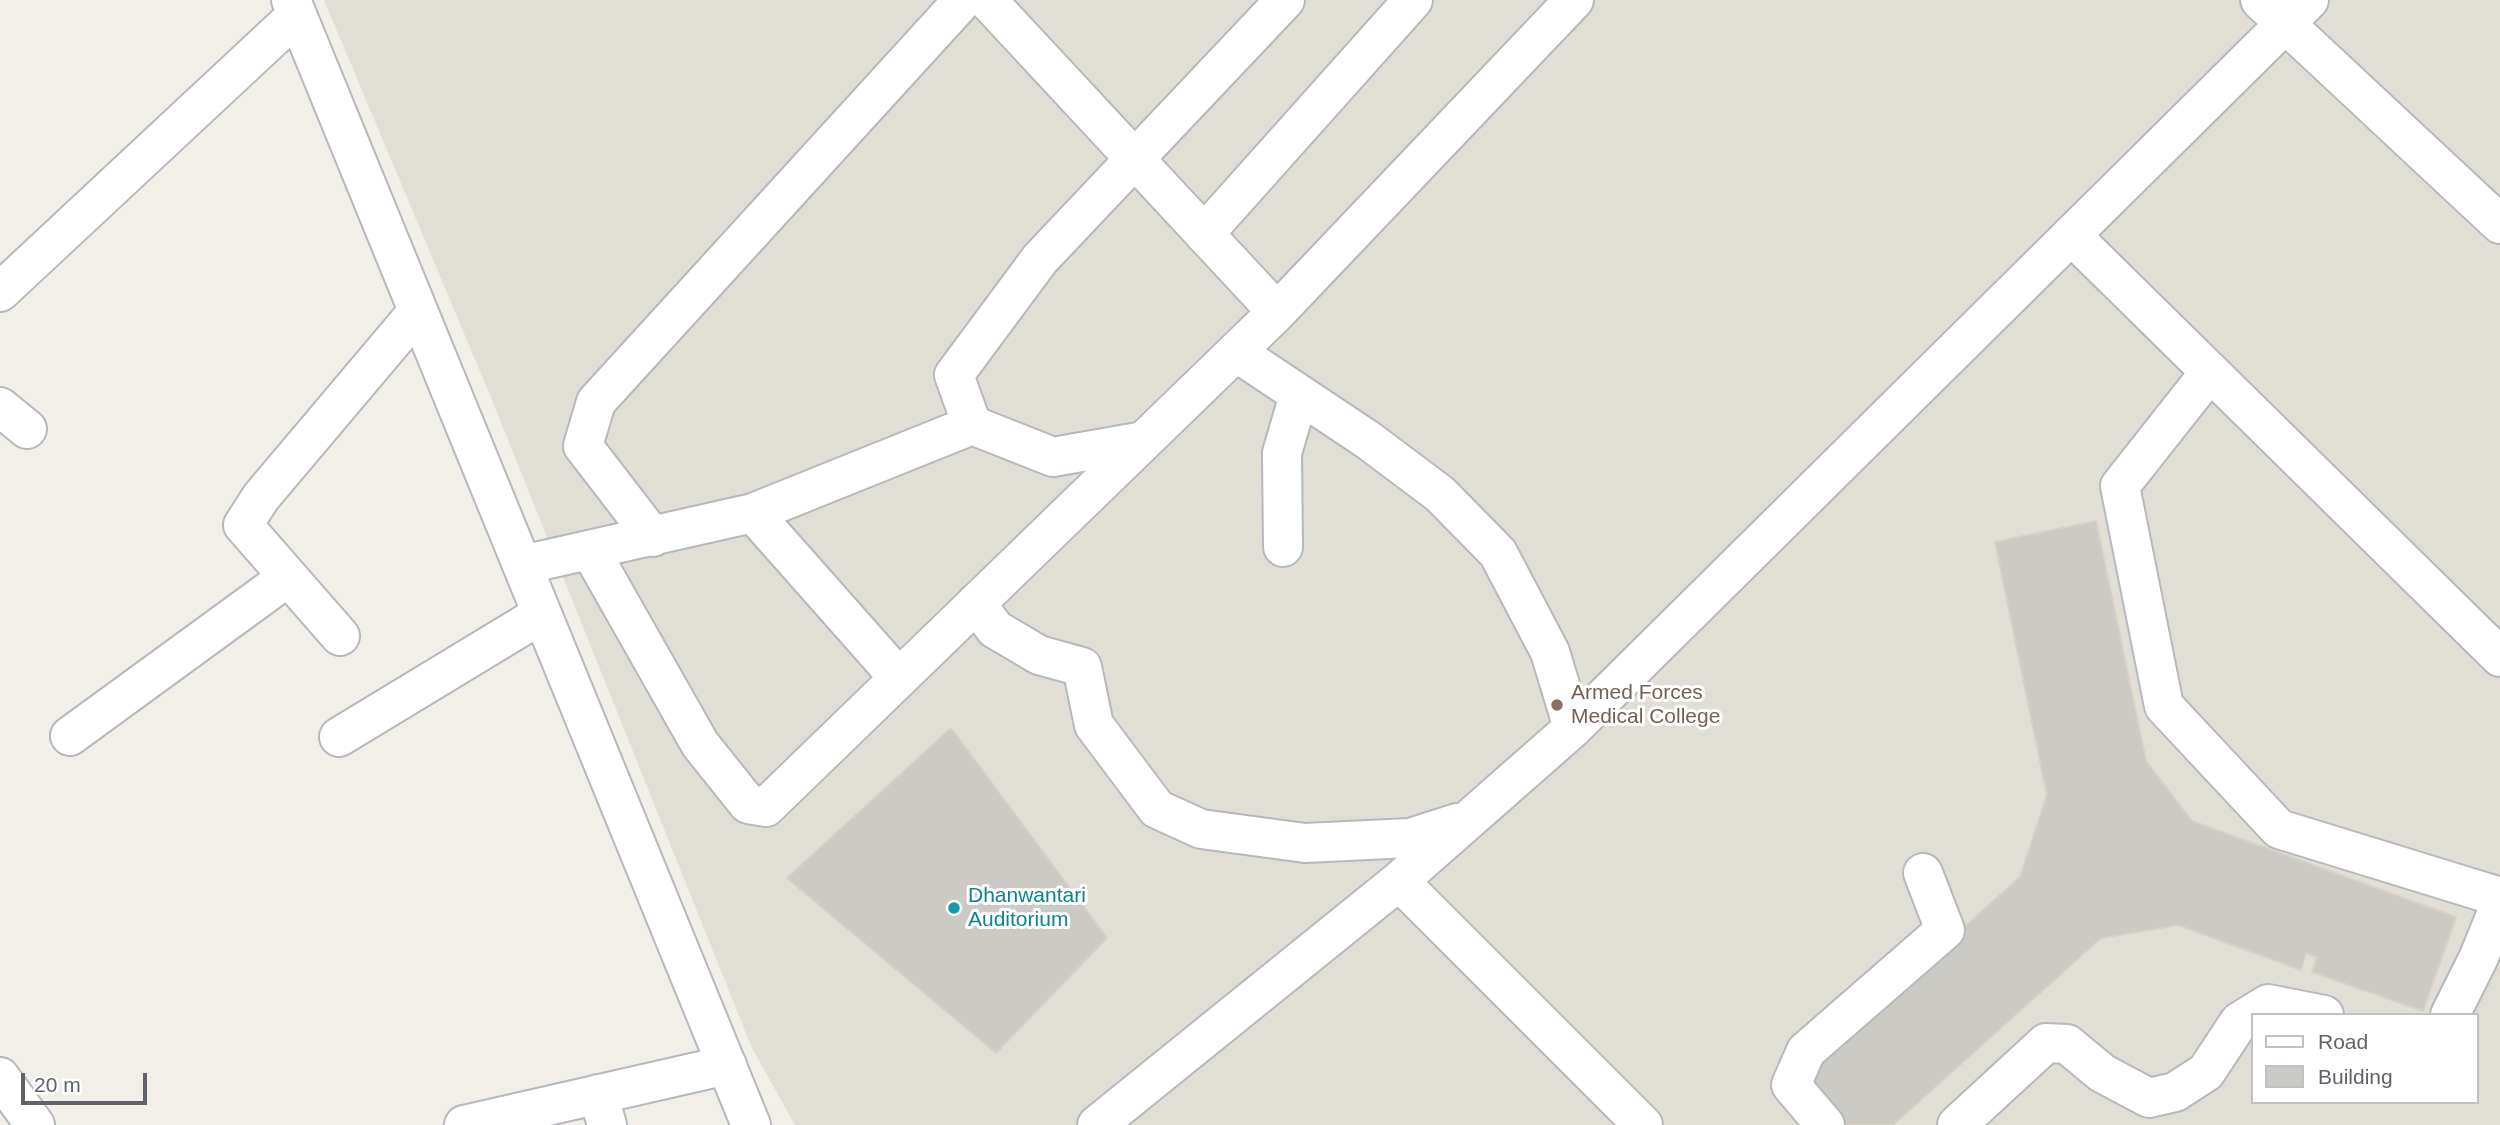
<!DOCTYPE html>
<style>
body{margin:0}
#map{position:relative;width:2500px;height:1125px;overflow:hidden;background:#f1efe8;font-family:Arial,sans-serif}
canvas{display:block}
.legend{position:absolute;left:2251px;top:1013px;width:228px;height:91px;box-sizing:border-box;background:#fff;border:2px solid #bfc1c3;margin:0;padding:9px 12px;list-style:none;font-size:21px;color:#5f6368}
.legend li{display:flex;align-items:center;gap:14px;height:35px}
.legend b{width:35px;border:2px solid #bfc1c3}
.scale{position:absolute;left:21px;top:1073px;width:126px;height:32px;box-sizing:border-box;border:4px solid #5f6368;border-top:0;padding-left:9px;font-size:21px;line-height:24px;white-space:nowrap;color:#5f6368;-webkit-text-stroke:5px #fff;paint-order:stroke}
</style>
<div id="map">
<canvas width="2500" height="1125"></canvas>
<ul class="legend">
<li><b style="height:9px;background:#fff"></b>Road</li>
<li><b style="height:19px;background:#cccac5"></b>Building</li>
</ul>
<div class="scale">20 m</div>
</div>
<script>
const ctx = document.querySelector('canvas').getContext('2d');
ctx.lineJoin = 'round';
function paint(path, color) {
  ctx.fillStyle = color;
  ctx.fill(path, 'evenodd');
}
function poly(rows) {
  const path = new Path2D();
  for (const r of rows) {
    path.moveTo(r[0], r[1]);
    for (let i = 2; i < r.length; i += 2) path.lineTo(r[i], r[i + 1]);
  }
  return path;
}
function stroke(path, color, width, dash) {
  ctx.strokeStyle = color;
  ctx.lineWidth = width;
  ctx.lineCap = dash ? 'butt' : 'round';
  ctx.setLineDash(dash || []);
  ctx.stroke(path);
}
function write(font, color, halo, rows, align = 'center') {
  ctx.font = font + ' Arial,sans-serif';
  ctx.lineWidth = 6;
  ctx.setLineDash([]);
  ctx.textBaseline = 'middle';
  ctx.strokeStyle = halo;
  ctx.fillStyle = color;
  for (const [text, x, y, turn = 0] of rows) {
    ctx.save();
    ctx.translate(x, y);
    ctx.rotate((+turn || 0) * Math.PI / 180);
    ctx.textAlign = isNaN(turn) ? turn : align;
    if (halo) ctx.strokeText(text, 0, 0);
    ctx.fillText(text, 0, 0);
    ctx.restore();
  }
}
paint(poly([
 [324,0,2500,0,2500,1125,795,1125,752,1048,490,395],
 [2253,1015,2477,1015,2477,1102,2253,1102]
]), '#e1ded6');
const building = poly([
 [2096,521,2146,761,2192,821,2456,917,2423,1011,2312,972,2317,957,2306,953,2301,970,2178,925,2101,938,1893,1125,1845,1125,1800,1074,2020,877,2047,795,1995,542,2096,521],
 [951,728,1107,938,996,1053,787,878,951,728]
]);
paint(building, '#cccac5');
stroke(building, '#d6d1c6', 2);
const minor = poly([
 [291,0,751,1125],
 [987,0,1277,312],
 [2260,0,2500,224],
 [1204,234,1413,0],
 [2071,235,2500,657],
 [0,292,297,15],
 [1236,352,1368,440,1440,494,1498,553,1550,652,1573,728],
 [2210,372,2120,486,2164,706,2279,829,2500,897],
 [0,407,27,429],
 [1144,441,1053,457,972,425,954,375,1040,259,1285,0],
 [753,513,899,678],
 [653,537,583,446,596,402,963,0],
 [1283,547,1282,453,1299,395],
 [590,550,700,744,748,804,766,807,1277,312,1574,0],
 [522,565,753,513,972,425],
 [976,603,995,629,1039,655,1082,667,1094,725,1157,809,1201,829,1305,843,1410,838,1457,823],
 [340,636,243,525,261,497,418,311],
 [70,736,288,577],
 [339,737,542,614],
 [1399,881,1643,1125],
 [2450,1015,2478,959,2500,905],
 [0,1077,35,1125],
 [598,1094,607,1125],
 [464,1125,727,1065],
 [1097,1125,1399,881,1573,728,2309,0],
 [1825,1125,1791,1085,1806,1051,1945,930,1923,873],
 [1957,1125,2046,1043,2067,1044,2102,1073,2149,1098,2175,1092,2206,1072,2239,1022,2268,1004,2324,1015]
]);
stroke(minor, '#b5b8bc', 42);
stroke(minor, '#fff', 38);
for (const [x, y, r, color] of [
 [1557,705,7,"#8d6e63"],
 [954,908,7,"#0f9aa8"]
]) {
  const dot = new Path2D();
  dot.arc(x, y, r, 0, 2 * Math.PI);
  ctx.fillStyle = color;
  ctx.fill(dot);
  stroke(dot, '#fff', 2.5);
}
write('21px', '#785e54', '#fff', [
 ["Armed Forces",1571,693],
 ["Medical College",1571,717]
], 'left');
write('21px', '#0d838f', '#fff', [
 ["Dhanwantari",968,896],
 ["Auditorium",968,920]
], 'left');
</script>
